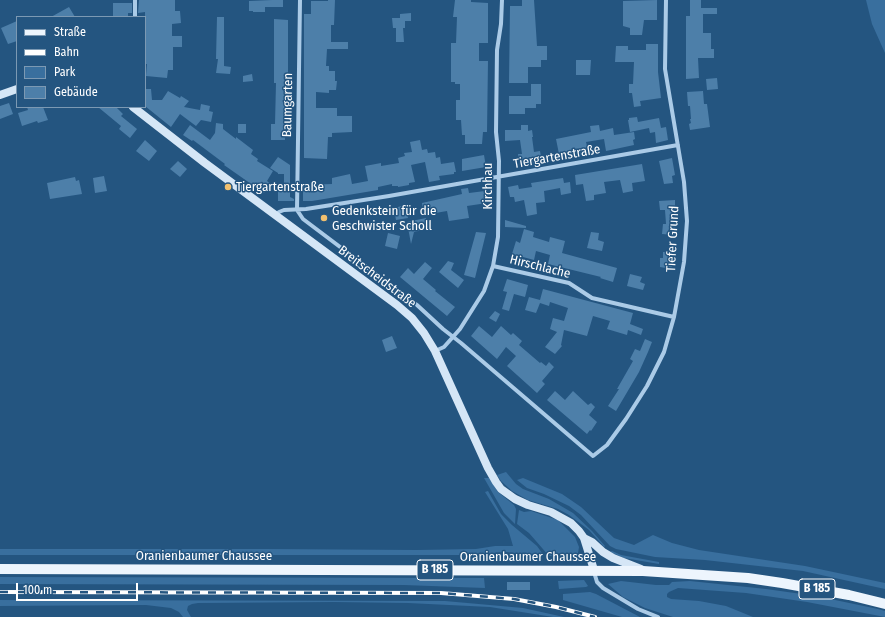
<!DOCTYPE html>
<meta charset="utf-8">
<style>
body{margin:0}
#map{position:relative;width:885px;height:617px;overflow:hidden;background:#245580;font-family:"Fira Sans Condensed",sans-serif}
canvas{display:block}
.legend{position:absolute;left:16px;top:16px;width:130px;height:92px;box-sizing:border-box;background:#245580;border:1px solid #7c99b3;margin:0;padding:5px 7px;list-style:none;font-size:12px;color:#fff}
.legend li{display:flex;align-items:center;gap:8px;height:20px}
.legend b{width:20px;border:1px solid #7c99b3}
.scale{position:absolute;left:16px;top:583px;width:122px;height:18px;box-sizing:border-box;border:2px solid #fff;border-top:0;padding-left:5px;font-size:12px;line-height:14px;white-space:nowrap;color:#fff;-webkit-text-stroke:3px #245580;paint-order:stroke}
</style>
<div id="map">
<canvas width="885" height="617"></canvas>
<ul class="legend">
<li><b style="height:5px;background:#edf5fd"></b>Straße</li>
<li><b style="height:5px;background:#fff"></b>Bahn</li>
<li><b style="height:11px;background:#396f9e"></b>Park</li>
<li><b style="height:11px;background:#4d7fa9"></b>Gebäude</li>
</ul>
<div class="scale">100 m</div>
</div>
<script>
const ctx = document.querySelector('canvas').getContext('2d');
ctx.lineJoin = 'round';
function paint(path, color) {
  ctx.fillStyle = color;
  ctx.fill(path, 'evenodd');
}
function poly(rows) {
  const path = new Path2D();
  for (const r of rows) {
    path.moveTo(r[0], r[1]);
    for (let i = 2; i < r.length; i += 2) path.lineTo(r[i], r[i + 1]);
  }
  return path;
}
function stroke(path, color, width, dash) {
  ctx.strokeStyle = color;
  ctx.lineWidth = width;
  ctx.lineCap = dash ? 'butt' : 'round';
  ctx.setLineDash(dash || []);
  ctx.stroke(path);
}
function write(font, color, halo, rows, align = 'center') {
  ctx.font = font + ' "Fira Sans Condensed",sans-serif';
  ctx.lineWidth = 3;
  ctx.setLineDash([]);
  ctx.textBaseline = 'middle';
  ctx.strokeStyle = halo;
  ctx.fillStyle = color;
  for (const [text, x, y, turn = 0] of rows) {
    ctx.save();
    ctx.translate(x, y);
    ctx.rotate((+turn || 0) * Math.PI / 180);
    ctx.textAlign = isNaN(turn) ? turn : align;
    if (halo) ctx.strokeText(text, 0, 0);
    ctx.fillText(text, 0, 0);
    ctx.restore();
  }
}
paint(poly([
 [866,0,885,0,885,53,872,24],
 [506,472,516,484,523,489,549,499,573,513,592,531,605,546,604,547,589,530,569,515,558,509,528,500,512,491,501,481,497,475],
 [484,478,489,478,498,492,514,505,516,509,515,524,504,513],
 [523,478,562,494,581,507,614,538,634,545,653,535,672,543,699,550,805,566,885,583,885,589,803,571,705,560,655,557,616,549,610,546,581,515,569,506,544,494,527,488,517,480],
 [488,491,501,514,512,525,537,546,542,553,542,556,506,552,493,553,479,555,0,555,0,549,264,549,417,550,476,549,495,546,513,546,508,529,485,492],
 [519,510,524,512,531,511,558,520,575,537,579,547,578,553,569,556,549,556,529,533,517,524],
 [612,551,621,555,659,562,659,564,624,558,610,552],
 [0,577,484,578,485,588,404,585,0,584],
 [584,580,588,586,586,587,559,589,558,581],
 [621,581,656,585,669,585,672,582,690,581,766,589,816,596,878,609,885,611,885,617,807,602,746,593,678,588,669,592,667,594,667,597,671,599,699,601,726,606,753,617,673,617,645,608,623,597,608,584],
 [590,592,596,594,640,617,622,617,563,600,563,594],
 [0,600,445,601,523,608,564,617,553,617,490,607,408,603,334,602,198,603,192,604,188,606,187,610,191,617,183,617,179,612,171,608,146,605,0,606]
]), '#396f9e');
paint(poly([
 [139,0,175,0,175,11,180,11,181,23,172,24,172,36,182,36,182,47,173,47,173,70,168,70,167,78,146,76,147,64,145,64,145,12,138,13],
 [272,0,283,0,283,7,265,7,265,12,253,12,253,11,249,11,249,1],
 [328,0,335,0,334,25,331,25,331,42,348,42,348,49,327,49,326,66,329,66,329,71,335,71,335,81,337,81,336,90,329,90,329,93,316,92,316,108,337,108,337,116,352,116,352,132,332,133,332,137,328,137,327,159,304,158,304,14,311,14,311,1,328,1],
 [455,0,471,0,471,2,488,3,488,43,479,43,479,61,488,61,487,132,483,132,482,144,465,144,465,135,462,135,461,120,456,120,456,100,460,100,460,84,455,84,455,82,451,82,451,43,456,43,457,17,453,17],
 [522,0,534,0,537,46,547,46,547,60,541,60,541,67,528,67,528,83,509,83,510,6,522,6],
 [657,0,657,20,644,20,642,35,630,35,630,28,623,26,623,1],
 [690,0,701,0,701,8,717,8,717,14,703,14,703,33,711,33,711,49,714,49,714,58,698,58,699,78,686,79,686,16,690,16],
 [113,3,132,3,132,13,128,13,128,17,113,17],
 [69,7,75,17,51,17],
 [411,13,411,21,405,21,405,28,403,28,404,42,396,42,396,28,393,28,392,18,400,18,400,14],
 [217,17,224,17,224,66,231,67,230,74,216,73,218,59,216,59],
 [274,19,288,20,288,112,284,112,285,140,271,140,271,124,275,124,276,83,274,83],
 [17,21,17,41,8,44,1,28],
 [646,44,658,44,658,72,661,98,640,101,641,106,634,107,632,93,629,93,629,84,633,84,634,62,615,62,616,46,628,46,628,50,646,50],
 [576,60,591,60,590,75,576,75],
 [252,74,253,81,243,82,243,76],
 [717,78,718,89,707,90,706,79],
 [531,84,541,84,541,104,536,104,536,108,525,108,525,114,509,114,509,96,531,96],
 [145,89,151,89,152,100,162,100,168,91,180,98,181,96,189,101,184,107,200,110,201,104,210,106,209,111,213,112,211,122,201,120,196,126,180,114,171,127,145,106],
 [703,91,704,104,707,104,710,127,690,130,689,124,691,123,690,119,691,119,690,106,688,106,687,92],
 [9,103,13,114,0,119,0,106],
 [27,107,43,107,48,120,38,123,37,121,22,126,18,113,28,110],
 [98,107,116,107,123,114,121,116,137,129,130,138,119,129,121,126],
 [637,117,638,122,659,118,661,128,666,127,668,140,656,143,655,132,650,133,649,128,630,132,628,120,629,120,629,118],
 [216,123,223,124,223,129,236,139,236,137,253,150,251,154,258,159,257,161,273,171,267,181,271,184,264,193,224,165,225,164,193,140,192,141,183,135,190,125,210,140,215,133],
 [238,124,246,124,246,133,238,133],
 [521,125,528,125,528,131,532,130,533,137,532,137,534,152,540,151,542,162,520,166,518,154,522,154,520,140,505,141,505,130,521,130],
 [599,125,600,131,613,128,614,135,634,132,635,139,633,140,634,145,606,151,604,139,586,142,589,154,560,159,556,139,591,132,590,126],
 [145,140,157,151,149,161,136,151],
 [420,140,422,150,427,149,428,153,435,152,436,158,440,157,441,164,454,162,456,172,454,172,454,174,439,176,440,180,429,182,425,162,411,165,415,182,409,183,409,185,398,187,398,186,392,186,392,184,378,187,378,190,312,201,303,201,303,185,332,184,332,178,350,174,352,184,368,181,365,166,381,163,381,166,399,163,398,158,405,156,404,153,412,152,410,142],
 [484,155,486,167,462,171,462,159],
 [278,157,290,165,290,197,294,199,294,201,278,201,278,188,284,192,284,174,278,174,278,173,270,168],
 [672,158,675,175,672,176,673,183,664,184,659,161],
 [178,161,187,169,180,177,170,169],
 [642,164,645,181,632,183,633,191,623,193,620,180,604,182,606,193,594,195,594,200,586,201,583,184,576,185,575,175],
 [104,176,107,191,95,193,93,178],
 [75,177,76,181,79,180,82,194,50,199,47,183],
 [563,178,564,183,570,182,571,193,561,195,560,188,544,191,545,202,536,203,537,214,527,216,524,200,515,202,514,197,510,197,508,187,518,185,519,189,532,187,531,183],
 [468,188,469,193,485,191,487,203,467,206,469,218,449,221,447,211,424,215,422,203,462,194,461,189],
 [675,200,675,235,662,234,663,224,666,224,665,210,660,210,659,201],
 [406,205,408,218,396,220,394,208],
 [426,218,428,229,414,232,411,244,407,222],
 [505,220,526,226,526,228,505,227],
 [524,229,534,232,533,237,549,242,550,237,565,241,562,253,617,268,613,282,600,278,601,277,548,264,550,255,536,251,534,260,512,254,516,241,520,243],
 [476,232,486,233,475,278,464,275],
 [591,232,599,233,598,240,604,242,602,251,587,248],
 [388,233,400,236,397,249,385,246],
 [663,252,673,252,672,269,660,267,660,258,663,258],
 [448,261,454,263,451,270,464,280,458,288,439,272],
 [425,262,432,268,423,279,436,290,435,291,455,307,447,316,400,277,408,268,414,274],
 [630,274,642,277,640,282,645,284,643,290,627,286],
 [507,279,528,285,525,297,514,294,509,311,502,309,507,292,503,291],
 [543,289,633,313,630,324,643,329,641,335,628,330,627,335,607,329,610,321,593,316,587,336,564,330,561,345,562,346,555,354,545,347,557,332,550,329,553,318,564,321,568,308,550,302,549,306,540,303,536,313,525,310,529,297,540,300],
 [495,311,500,314,496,322,489,318],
 [479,326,492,337,501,326,511,335,513,333,522,341,519,345,540,363,541,362,546,366,549,362,554,367,542,381,545,384,537,393,507,366,516,356,506,347,497,359,471,336],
 [392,336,397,348,386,352,382,340],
 [645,339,652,342,648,352,639,372,616,411,608,406,619,389,617,389,633,361,630,359,635,349,640,351],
 [555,391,565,400,573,391,588,405,591,403,595,407,589,415,597,422,591,431,590,430,587,434,547,400],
 [507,582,530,582,530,590,507,590]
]), '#4d7fa9');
stroke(poly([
 [135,0,135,17],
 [300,0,297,210,303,219,417,305,443,329,461,343,593,456,607,445,626,419,647,386,664,352,674,317,684,262,687,221,684,182,665,69,666,0],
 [275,215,279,212,284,210,306,209,389,196,678,145],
 [493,266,569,283,592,298,674,317],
 [435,351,444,347,460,329,484,291,493,266,498,237,499,161,496,132,497,50,501,24,502,0],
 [594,572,597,582,603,588,638,609,658,617]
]), '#abcbe7', 4);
stroke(poly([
 [0,95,17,89],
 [133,107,205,163,397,305,412,318,424,333,435,351,488,468,496,482,501,489,515,499,528,505,551,512,571,523,579,531,584,538,594,570],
 [584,538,592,542,603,552,613,558,641,569]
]), '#d5e6f6', 8);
stroke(poly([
 [0,569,643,571,748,578,782,583,849,595,885,604]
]), '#edf5fd', 10);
const rail = poly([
 [0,592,441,593,514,599,556,607,595,617]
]);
stroke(rail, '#fff', 4);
stroke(rail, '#245580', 2.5, [8]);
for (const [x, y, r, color] of [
 [228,187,4,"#f1c06f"],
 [324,218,4,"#f1c06f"]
]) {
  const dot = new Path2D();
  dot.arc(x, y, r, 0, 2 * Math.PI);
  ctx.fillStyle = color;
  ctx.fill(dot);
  stroke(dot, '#245580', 1.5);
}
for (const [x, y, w] of [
 [435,570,36],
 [817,589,36]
]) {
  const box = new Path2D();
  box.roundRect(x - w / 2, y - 10, w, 20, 3);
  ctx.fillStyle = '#245580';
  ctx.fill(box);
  stroke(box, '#fff', 1);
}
write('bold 12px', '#fff', null, [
 ["B 185",435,570],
 ["B 185",817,589]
]);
write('13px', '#fff', '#245580', [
 ["Baumgarten",288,105,-89],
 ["Tiergartenstraße",557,157,-10],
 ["Kirchhau",488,186,-90],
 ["Tiefer Grund",673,239,-87],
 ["Hirschlache",540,267,14],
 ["Breitscheidstraße",377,277,37],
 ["Oranienbaumer Chaussee",204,556],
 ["Oranienbaumer Chaussee",528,557]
]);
write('13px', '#fff', '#245580', [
 ["Tiergartenstraße",236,187],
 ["Gedenkstein für die",332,211],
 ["Geschwister Scholl",332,226]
], 'left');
</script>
